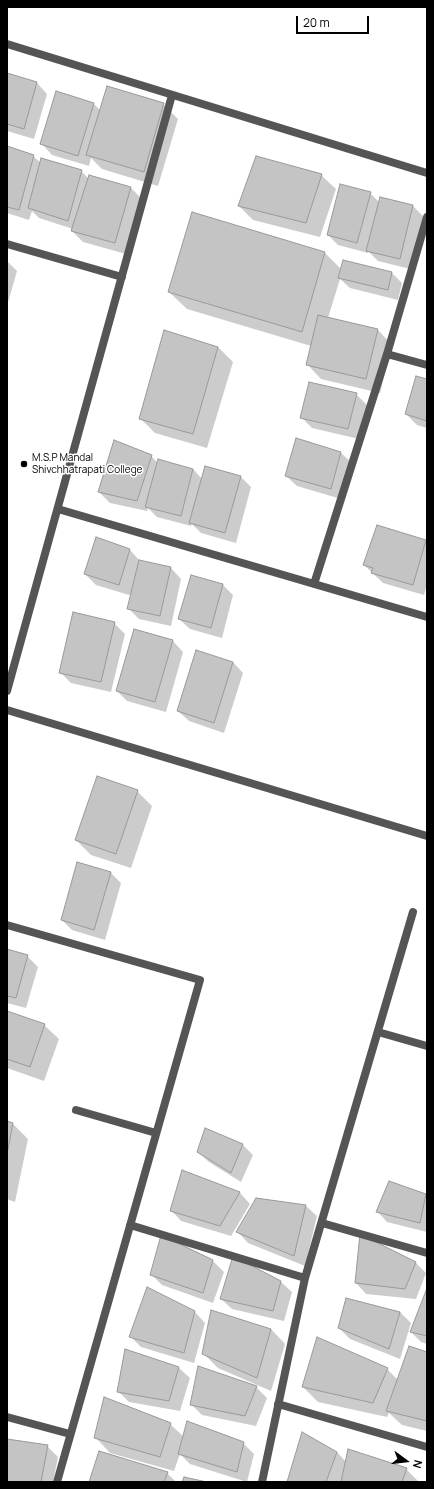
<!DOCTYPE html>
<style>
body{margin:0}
#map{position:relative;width:434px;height:1489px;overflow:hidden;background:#fff;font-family:Manrope,sans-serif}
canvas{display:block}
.frame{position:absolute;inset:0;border:8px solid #000;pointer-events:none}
.north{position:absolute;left:386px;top:1441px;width:40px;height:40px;-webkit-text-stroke:3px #fff;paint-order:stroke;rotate:105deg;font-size:11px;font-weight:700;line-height:16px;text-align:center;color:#000}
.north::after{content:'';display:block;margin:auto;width:14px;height:18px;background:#000;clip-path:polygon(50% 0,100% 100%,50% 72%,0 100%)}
.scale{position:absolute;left:296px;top:16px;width:73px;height:18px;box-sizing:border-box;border:2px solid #000;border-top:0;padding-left:5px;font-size:12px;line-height:14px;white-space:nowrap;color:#000;-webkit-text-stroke:3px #fff;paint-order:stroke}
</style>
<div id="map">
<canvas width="434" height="1489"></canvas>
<div class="frame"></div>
<div class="north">N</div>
<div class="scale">20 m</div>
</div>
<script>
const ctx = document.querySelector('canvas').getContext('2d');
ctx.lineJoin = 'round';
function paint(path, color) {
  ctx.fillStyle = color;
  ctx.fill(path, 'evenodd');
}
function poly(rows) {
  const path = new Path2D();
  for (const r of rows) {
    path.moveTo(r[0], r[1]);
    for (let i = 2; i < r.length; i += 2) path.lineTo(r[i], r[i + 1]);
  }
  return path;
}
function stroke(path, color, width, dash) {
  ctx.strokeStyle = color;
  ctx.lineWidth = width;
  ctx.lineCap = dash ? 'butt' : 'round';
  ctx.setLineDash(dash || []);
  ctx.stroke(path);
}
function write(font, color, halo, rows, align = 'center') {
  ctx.font = font + ' Manrope,sans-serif';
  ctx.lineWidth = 3;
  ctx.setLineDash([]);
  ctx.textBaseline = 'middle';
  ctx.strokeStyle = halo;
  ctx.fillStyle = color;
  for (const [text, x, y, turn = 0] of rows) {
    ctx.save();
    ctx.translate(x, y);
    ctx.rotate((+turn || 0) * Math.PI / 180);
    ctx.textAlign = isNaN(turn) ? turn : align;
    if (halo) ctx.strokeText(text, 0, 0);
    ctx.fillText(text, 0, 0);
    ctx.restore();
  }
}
paint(poly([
 [7,74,37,83,47,94,34,139,7,131],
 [56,92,94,104,101,111,163,104,178,119,158,186,102,169,91,158,89,166,52,155,42,144],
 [7,147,33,156,41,163,81,171,89,179,90,176,131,188,142,199,126,254,83,242,72,231,73,229,39,218,32,211,29,220,7,213],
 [321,175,336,189,320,237,253,220,239,206],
 [370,193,380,203,381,198,413,206,424,217,410,269,378,261,368,251,368,253,338,245,328,235],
 [193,214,325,253,341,269,392,273,402,283,398,300,350,288,340,279,328,318,378,330,392,345,380,393,321,379,307,364,311,346,187,309,169,292],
 [7,261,17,271,7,306],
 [165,332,218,347,233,362,207,448,155,433,140,418],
 [427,380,427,428,417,425,406,414],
 [356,394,367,405,359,439,312,428,301,417],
 [297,440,341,453,352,463,341,499,297,486,286,476],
 [151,456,158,463,193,469,202,479,206,467,241,477,251,487,236,543,201,533,192,524,191,526,157,517,148,508,147,511,110,503,99,492],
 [425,541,427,542,427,584,424,595,383,583,364,565],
 [130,550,140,561,171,568,181,579,171,626,139,619,128,608,132,592,129,595,96,585,85,574],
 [191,576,223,585,233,595,222,638,190,629,179,619],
 [114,623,125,634,111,692,71,683,60,672],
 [135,630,173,641,183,652,166,712,127,701,117,691],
 [233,662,243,673,224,733,189,721,178,711],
 [137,791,152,806,131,868,91,855,76,840],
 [78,863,111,873,121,883,105,940,72,930,62,920],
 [7,950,27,956,38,967,26,1008,7,1003],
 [7,1012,44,1025,59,1039,44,1081,7,1068],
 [7,1122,13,1124,28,1139,15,1202,7,1199],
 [206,1130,243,1145,253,1155,241,1182,209,1162,198,1152],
 [183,1171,240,1193,250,1204,231,1236,181,1221,171,1210],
 [425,1195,427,1197,427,1232,387,1222,377,1211],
 [256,1199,306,1206,317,1216,305,1266,248,1243,238,1232],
 [162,1236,213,1261,224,1272,213,1303,162,1285,151,1274],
 [233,1258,281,1282,292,1292,284,1321,232,1309,221,1299],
 [415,1262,426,1273,416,1299,366,1294,356,1283],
 [427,1291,427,1344,421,1342,411,1332],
 [347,1299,400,1312,411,1323,400,1359,350,1339,339,1328],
 [195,1312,205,1323,194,1363,141,1347,130,1336],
 [271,1329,285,1344,271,1391,218,1368,203,1353],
 [126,1350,179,1368,190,1378,180,1411,129,1402,118,1391],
 [427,1354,427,1431,402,1425,389,1413,387,1417,318,1402,303,1387,387,1369,398,1380],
 [256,1387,267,1398,256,1426,202,1415,191,1404],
 [170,1424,184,1437,243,1443,254,1454,247,1482,190,1464,180,1454,174,1471,110,1453,96,1438],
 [7,1440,47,1446,58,1457,53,1482,7,1482],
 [337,1452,346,1462,406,1469,419,1482,288,1482],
 [167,1473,176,1482,90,1482]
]), '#0003');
const building = poly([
 [7,73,37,82,24,129,7,124,7,73],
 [107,86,164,103,144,172,86,155,107,86],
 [56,91,94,103,78,156,40,144,56,91],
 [7,146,34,155,19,210,7,207,7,146],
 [256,156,322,174,306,223,238,206,256,156],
 [41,158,82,170,68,221,28,208,41,158],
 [89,175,131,187,115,243,71,231,89,175],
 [340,184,371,192,357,243,327,235,340,184],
 [380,197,413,205,400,259,366,251,380,197],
 [192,212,325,252,302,332,168,292,192,212],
 [343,260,392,272,388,290,338,278,343,260],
 [318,315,378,329,366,379,306,365,318,315],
 [164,330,218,347,193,434,139,419,164,330],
 [416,376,427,379,427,421,405,414,416,376],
 [309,382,357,393,348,429,300,418,309,382],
 [296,438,341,452,331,489,285,476,296,438],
 [114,440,152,455,137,501,98,492,114,440],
 [158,459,193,469,181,516,145,507,158,459],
 [205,466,241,476,225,533,189,523,205,466],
 [377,525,426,540,413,585,371,573,373,568,363,565,377,525],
 [96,537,130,549,119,585,84,574,96,537],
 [139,560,171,567,160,616,127,609,139,560],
 [191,575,223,584,211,628,178,619,191,575],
 [73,612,115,622,101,682,59,673,73,612],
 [134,629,173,640,155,702,116,691,134,629],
 [196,650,233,662,214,723,177,711,196,650],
 [97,776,138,790,116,854,75,840,97,776],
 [77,862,111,872,94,930,61,920,77,862],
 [7,949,28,955,16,998,7,996,7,949],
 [7,1011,45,1024,30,1067,7,1059,7,1011],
 [7,1121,13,1123,7,1154,7,1121],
 [205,1128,243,1144,231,1173,197,1152,205,1128],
 [182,1170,240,1192,220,1226,170,1211,182,1170],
 [389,1181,426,1194,420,1223,376,1212,389,1181],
 [256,1198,306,1205,294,1256,236,1232,256,1198],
 [360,1234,416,1262,405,1289,355,1283,360,1234],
 [161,1235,213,1260,203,1293,150,1275,161,1235],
 [233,1256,281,1281,273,1311,220,1299,233,1256],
 [147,1287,195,1311,184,1353,129,1337,147,1287],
 [427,1288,427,1336,410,1332,427,1288],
 [346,1298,400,1312,389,1349,338,1328,346,1298],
 [211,1310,271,1329,257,1378,202,1354,211,1310],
 [317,1337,388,1368,373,1403,302,1387,317,1337],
 [409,1346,427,1352,427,1421,386,1411,409,1346],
 [125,1349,179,1367,169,1401,117,1392,125,1349],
 [198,1366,257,1386,245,1416,190,1405,198,1366],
 [104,1397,171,1423,160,1457,94,1438,104,1397],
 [187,1421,244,1442,237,1472,178,1454,187,1421],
 [302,1432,337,1452,326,1482,287,1482,302,1432],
 [7,1439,48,1445,41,1482,7,1482,7,1439],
 [348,1449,407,1468,402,1482,341,1482,348,1449],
 [99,1451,168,1472,164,1482,89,1482,99,1451],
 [184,1477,207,1482,182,1482,184,1477]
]);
paint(building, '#c4c4c4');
stroke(building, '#999', 1);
stroke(poly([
 [7,44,427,173],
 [7,244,122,277],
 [387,354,427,365],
 [58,509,427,617],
 [314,584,387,354,427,217],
 [7,691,172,95],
 [7,710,427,836],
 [7,925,200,980,57,1482],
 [378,1032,427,1046],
 [76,1110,156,1133],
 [322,1223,427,1253],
 [130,1225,305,1278],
 [278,1404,427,1447],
 [7,1417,70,1434],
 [262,1482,305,1278,413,912]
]), '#555', 8);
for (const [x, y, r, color] of [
 [24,464,4,"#000"]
]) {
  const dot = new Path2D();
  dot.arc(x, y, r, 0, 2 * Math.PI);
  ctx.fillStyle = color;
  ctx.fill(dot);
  stroke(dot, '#fff', 1.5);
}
write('10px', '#000', '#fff', [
 ["M.S.P Mandal",32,458],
 ["Shivchhatrapati College",32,470]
], 'left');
</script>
